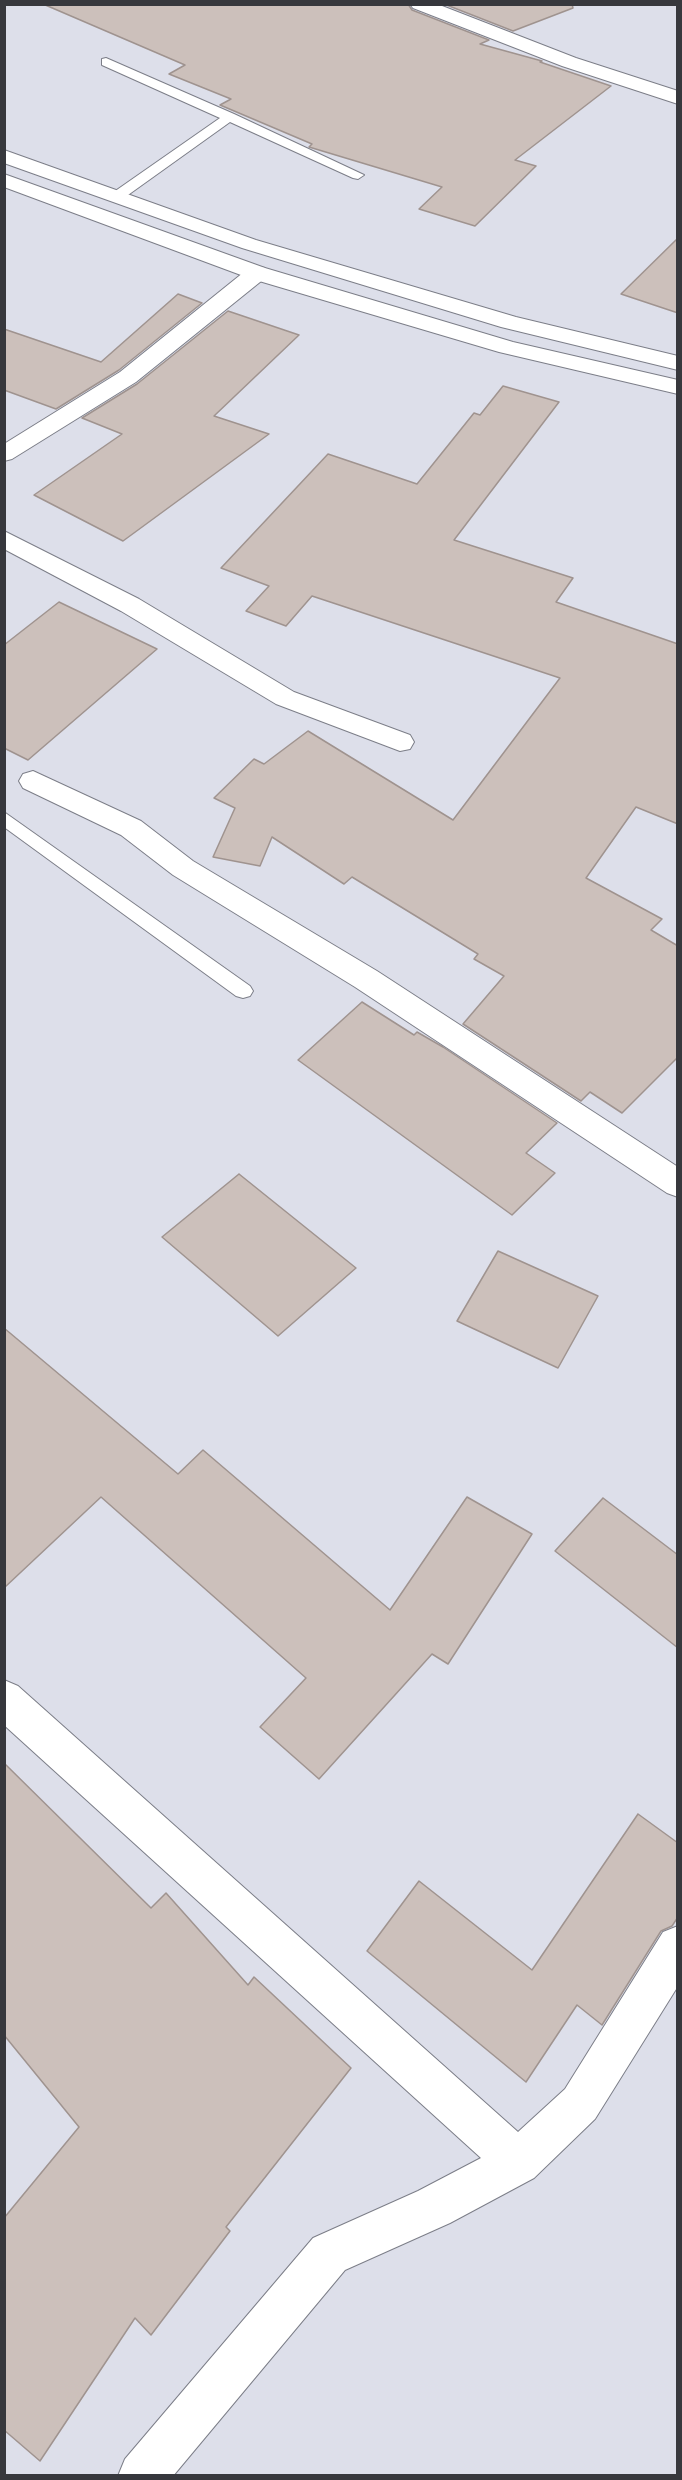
<!DOCTYPE html>
<style>
body{margin:0}
#map{position:relative;width:682px;height:2480px;overflow:hidden;background:#dddfea;font-family:"Zilla Slab",serif}
canvas{display:block}
.frame{position:absolute;inset:0;border:6px solid #37383d;pointer-events:none}
</style>
<div id="map">
<canvas width="682" height="2480"></canvas>
<div class="frame"></div>
</div>
<script>
const ctx = document.querySelector('canvas').getContext('2d');
ctx.lineJoin = 'round';
function paint(path, color) {
  ctx.fillStyle = color;
  ctx.fill(path, 'evenodd');
}
function poly(rows) {
  const path = new Path2D();
  for (const r of rows) {
    path.moveTo(r[0], r[1]);
    for (let i = 2; i < r.length; i += 2) path.lineTo(r[i], r[i + 1]);
  }
  return path;
}
function stroke(path, color, width, dash) {
  ctx.strokeStyle = color;
  ctx.lineWidth = width;
  ctx.lineCap = dash ? 'butt' : 'round';
  ctx.setLineDash(dash || []);
  ctx.stroke(path);
}
const building = poly([
 [43,4,408,4,412,10,489,40,480,44,542,61,540,62,611,86,515,160,536,166,475,226,419,209,442,187,309,147,312,144,220,105,231,99,169,74,185,65,43,4],
 [444,4,572,4,573,8,513,31,444,4],
 [678,238,678,313,621,294,678,238],
 [178,294,202,303,119,370,56,409,4,390,4,329,101,362,178,294],
 [228,311,299,335,214,416,269,434,123,541,34,495,122,434,82,418,137,384,228,311],
 [503,386,559,402,454,540,573,578,556,602,678,644,678,824,636,807,586,878,662,919,651,930,678,946,678,1057,622,1113,590,1092,581,1101,463,1024,504,976,474,959,478,954,352,877,344,884,272,837,260,866,213,857,235,808,214,798,254,759,264,764,308,731,453,820,560,678,312,596,286,626,246,611,269,586,221,568,328,454,417,484,474,413,480,415,503,386],
 [59,602,157,649,28,760,4,748,4,645,59,602],
 [362,1002,414,1035,417,1032,443,1047,557,1123,526,1153,555,1173,512,1215,298,1060,362,1002],
 [239,1174,356,1268,278,1336,162,1237,239,1174],
 [498,1251,598,1296,558,1368,457,1321,498,1251],
 [4,1328,178,1474,203,1450,390,1610,467,1497,532,1534,448,1664,432,1654,319,1779,260,1727,306,1678,101,1497,4,1588,4,1328],
 [603,1498,678,1555,678,1648,555,1551,603,1498],
 [4,1763,151,1908,166,1893,248,1985,254,1977,351,2068,226,2227,230,2231,151,2335,135,2318,40,2461,4,2430,4,2218,79,2127,4,2035,4,1763],
 [638,1814,678,1843,678,1917,672,1926,661,1931,602,2025,577,2005,526,2082,367,1951,419,1881,532,1970,638,1814]
]);
paint(building, '#ccc0bb');
stroke(building, '#9f938f', 1.5);
const lane = poly([
 [106,58,234,114,364,175,358,179,353,178,230,122,121,200,111,200,111,194,220,118,102,65,102,59,106,58],
 [4,812,250,986,253,991,250,996,243,998,236,996,4,827,4,812]
]);
const street = poly([
 [410,4,437,4,576,58,678,91,678,104,562,66,413,8,410,4],
 [257,267,265,268,268,273,265,278,136,382,12,459,4,461,4,444,120,372,249,268,257,267],
 [4,531,139,599,294,692,410,735,414,742,410,749,400,751,276,704,121,611,4,549,4,531],
 [33,771,141,821,193,861,377,971,678,1167,678,1197,667,1193,355,987,173,875,121,835,23,788,19,781,23,774,33,771],
 [4,1680,18,1686,518,2132,565,2089,663,1932,678,1926,678,1986,595,2119,534,2178,450,2223,345,2270,173,2476,118,2476,125,2459,313,2238,418,2191,481,2158,4,1725,4,1680]
]);
const secondary = poly([
 [4,150,256,240,516,317,678,356,678,370,501,327,242,248,4,163,4,150],
 [4,174,265,268,513,342,678,380,678,394,499,352,249,278,4,187,4,174]
]);
stroke(lane, '#7c7e88', 2);
stroke(street, '#7c7e88', 2);
stroke(secondary, '#7c7e88', 2);
paint(lane, '#fff');
paint(street, '#fff');
paint(secondary, '#fff');
</script>
